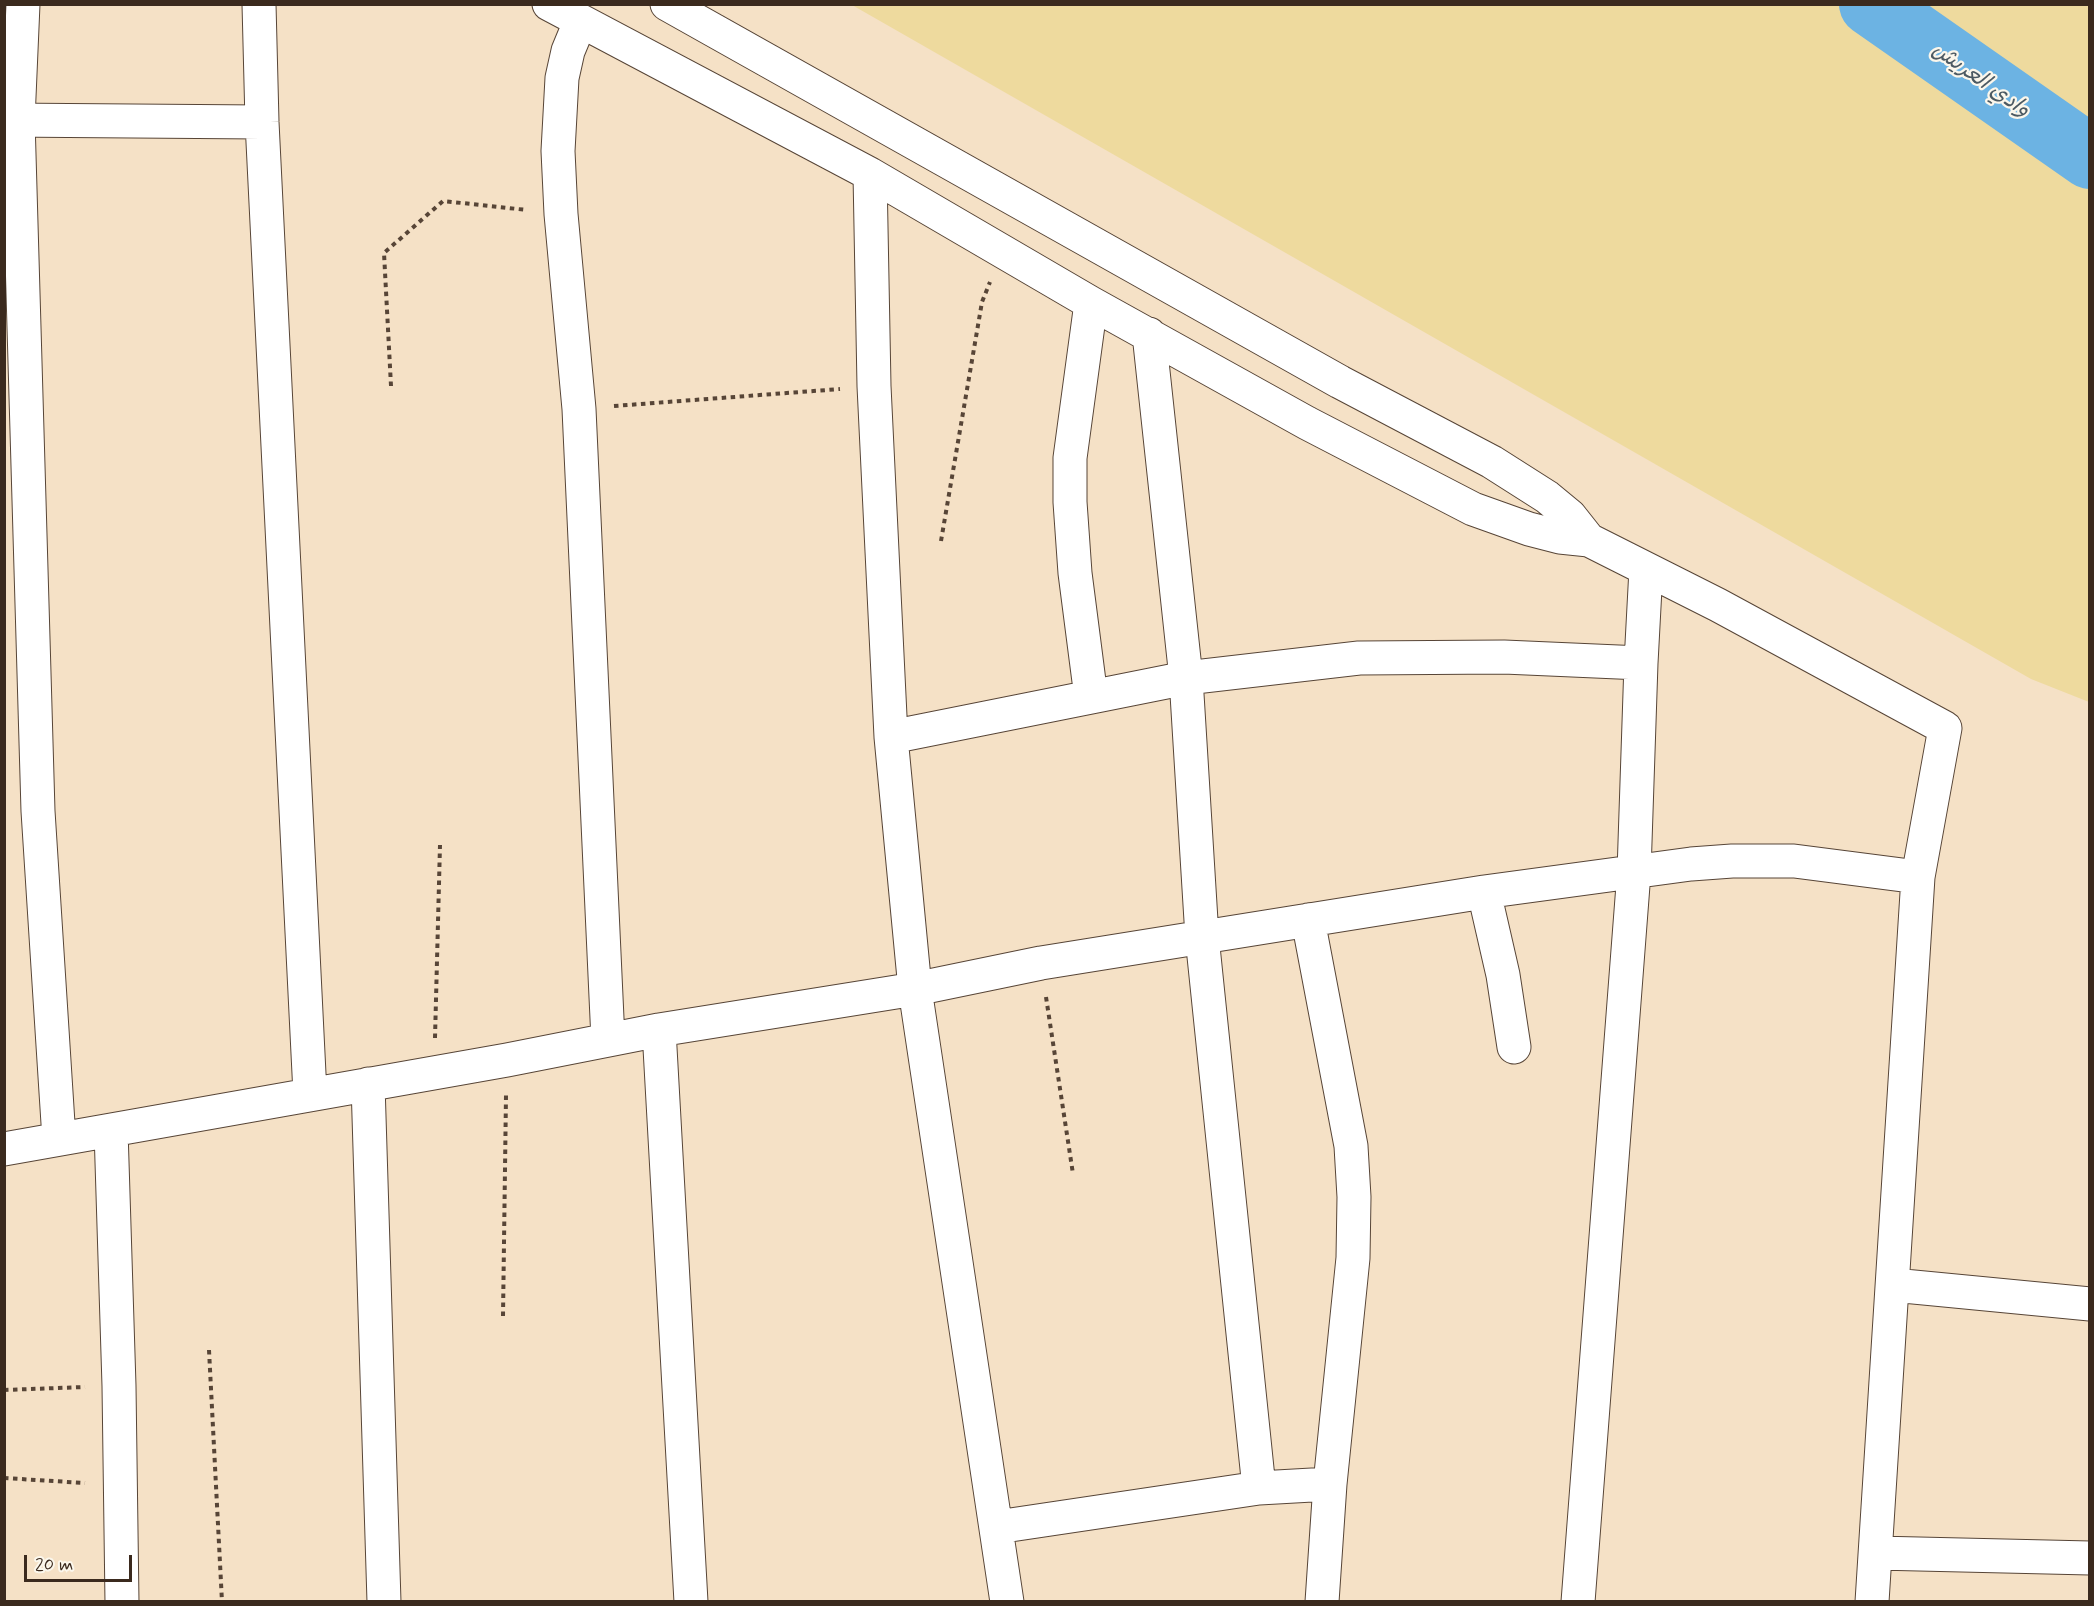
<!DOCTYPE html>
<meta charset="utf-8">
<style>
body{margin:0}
#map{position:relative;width:2094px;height:1606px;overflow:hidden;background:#f5e1c6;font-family:Mynerve,sans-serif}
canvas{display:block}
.frame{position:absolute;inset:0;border:6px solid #3b2a1e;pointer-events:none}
.scale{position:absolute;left:24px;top:1555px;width:108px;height:27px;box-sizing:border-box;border:3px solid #3b2a1e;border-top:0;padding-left:8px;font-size:18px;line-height:21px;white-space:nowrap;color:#3b2a1e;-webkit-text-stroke:4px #fbf7ec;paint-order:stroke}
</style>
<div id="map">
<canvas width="2094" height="1606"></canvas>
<div class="frame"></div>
<div class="scale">20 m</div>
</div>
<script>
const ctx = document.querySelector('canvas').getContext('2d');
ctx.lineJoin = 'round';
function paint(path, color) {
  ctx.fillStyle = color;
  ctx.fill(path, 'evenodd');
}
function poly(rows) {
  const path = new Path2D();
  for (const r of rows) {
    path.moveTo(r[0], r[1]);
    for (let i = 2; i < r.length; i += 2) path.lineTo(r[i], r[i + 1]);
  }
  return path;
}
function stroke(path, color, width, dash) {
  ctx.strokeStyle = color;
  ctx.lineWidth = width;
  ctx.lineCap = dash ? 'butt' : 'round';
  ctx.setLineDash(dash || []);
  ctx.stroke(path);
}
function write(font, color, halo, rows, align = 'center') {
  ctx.font = font + ' Mynerve,"Playpen Sans Arabic",sans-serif';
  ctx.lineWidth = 4.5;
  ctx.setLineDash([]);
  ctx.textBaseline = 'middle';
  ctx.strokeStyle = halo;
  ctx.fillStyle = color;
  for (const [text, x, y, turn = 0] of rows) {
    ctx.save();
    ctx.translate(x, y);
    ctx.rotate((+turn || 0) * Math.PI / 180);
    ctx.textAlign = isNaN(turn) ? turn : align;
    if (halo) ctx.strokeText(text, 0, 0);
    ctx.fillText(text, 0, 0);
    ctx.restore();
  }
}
paint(poly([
 [852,5,2089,5,2089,702,2031,679]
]), '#eeda9e');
stroke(poly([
 [1871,4,2090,157]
]), '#6cb3e3', 64);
const minor = poly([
 [23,4,18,120,38,811,59,1139],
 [259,4,262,122,310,1094],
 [549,4,870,174,1091,303,1307,423,1473,509,1529,529,1560,537,1589,540,1718,605,1945,728,1918,877,1872,1602],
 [667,4,1340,382,1492,462,1547,497,1570,516,1589,540],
 [580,22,568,51,562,78,558,151,561,214,579,409,608,1040],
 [4,120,262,122],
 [870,174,874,386,891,737,915,989,1007,1602],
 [1091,303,1070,458,1070,502,1075,573,1091,697],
 [1149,334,1186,678,1202,937,1259,1488],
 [1641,663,1646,569],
 [891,737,1186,678,1359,658,1504,657,1641,663,1634,872,1578,1602],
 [1484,892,1503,975,1514,1047],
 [1308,920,1351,1146,1354,1197,1353,1258,1330,1484,1322,1602],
 [659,1030,691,1602],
 [368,1084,384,1602],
 [111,1130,119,1386,122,1602],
 [4,1149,507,1060,659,1030,915,989,1041,963,1484,892,1691,864,1732,861,1794,861,1918,877],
 [1893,1285,2090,1304],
 [997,1527,1259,1488,1330,1484],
 [1876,1553,2090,1558]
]);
stroke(minor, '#574537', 35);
stroke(poly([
 [391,386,384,253,443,201,527,210],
 [614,406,840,389],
 [941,541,982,302,990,282],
 [1046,997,1073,1174],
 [435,1038,440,845],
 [503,1316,506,1095],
 [209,1350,222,1602],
 [4,1390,85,1387],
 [4,1478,85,1483]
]), '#574537', 4, [4.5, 4.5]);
stroke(minor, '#fff', 33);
write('italic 22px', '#4c5a63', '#fbf7ec', [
 ["وادي العريش",1980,81,35]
]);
</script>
